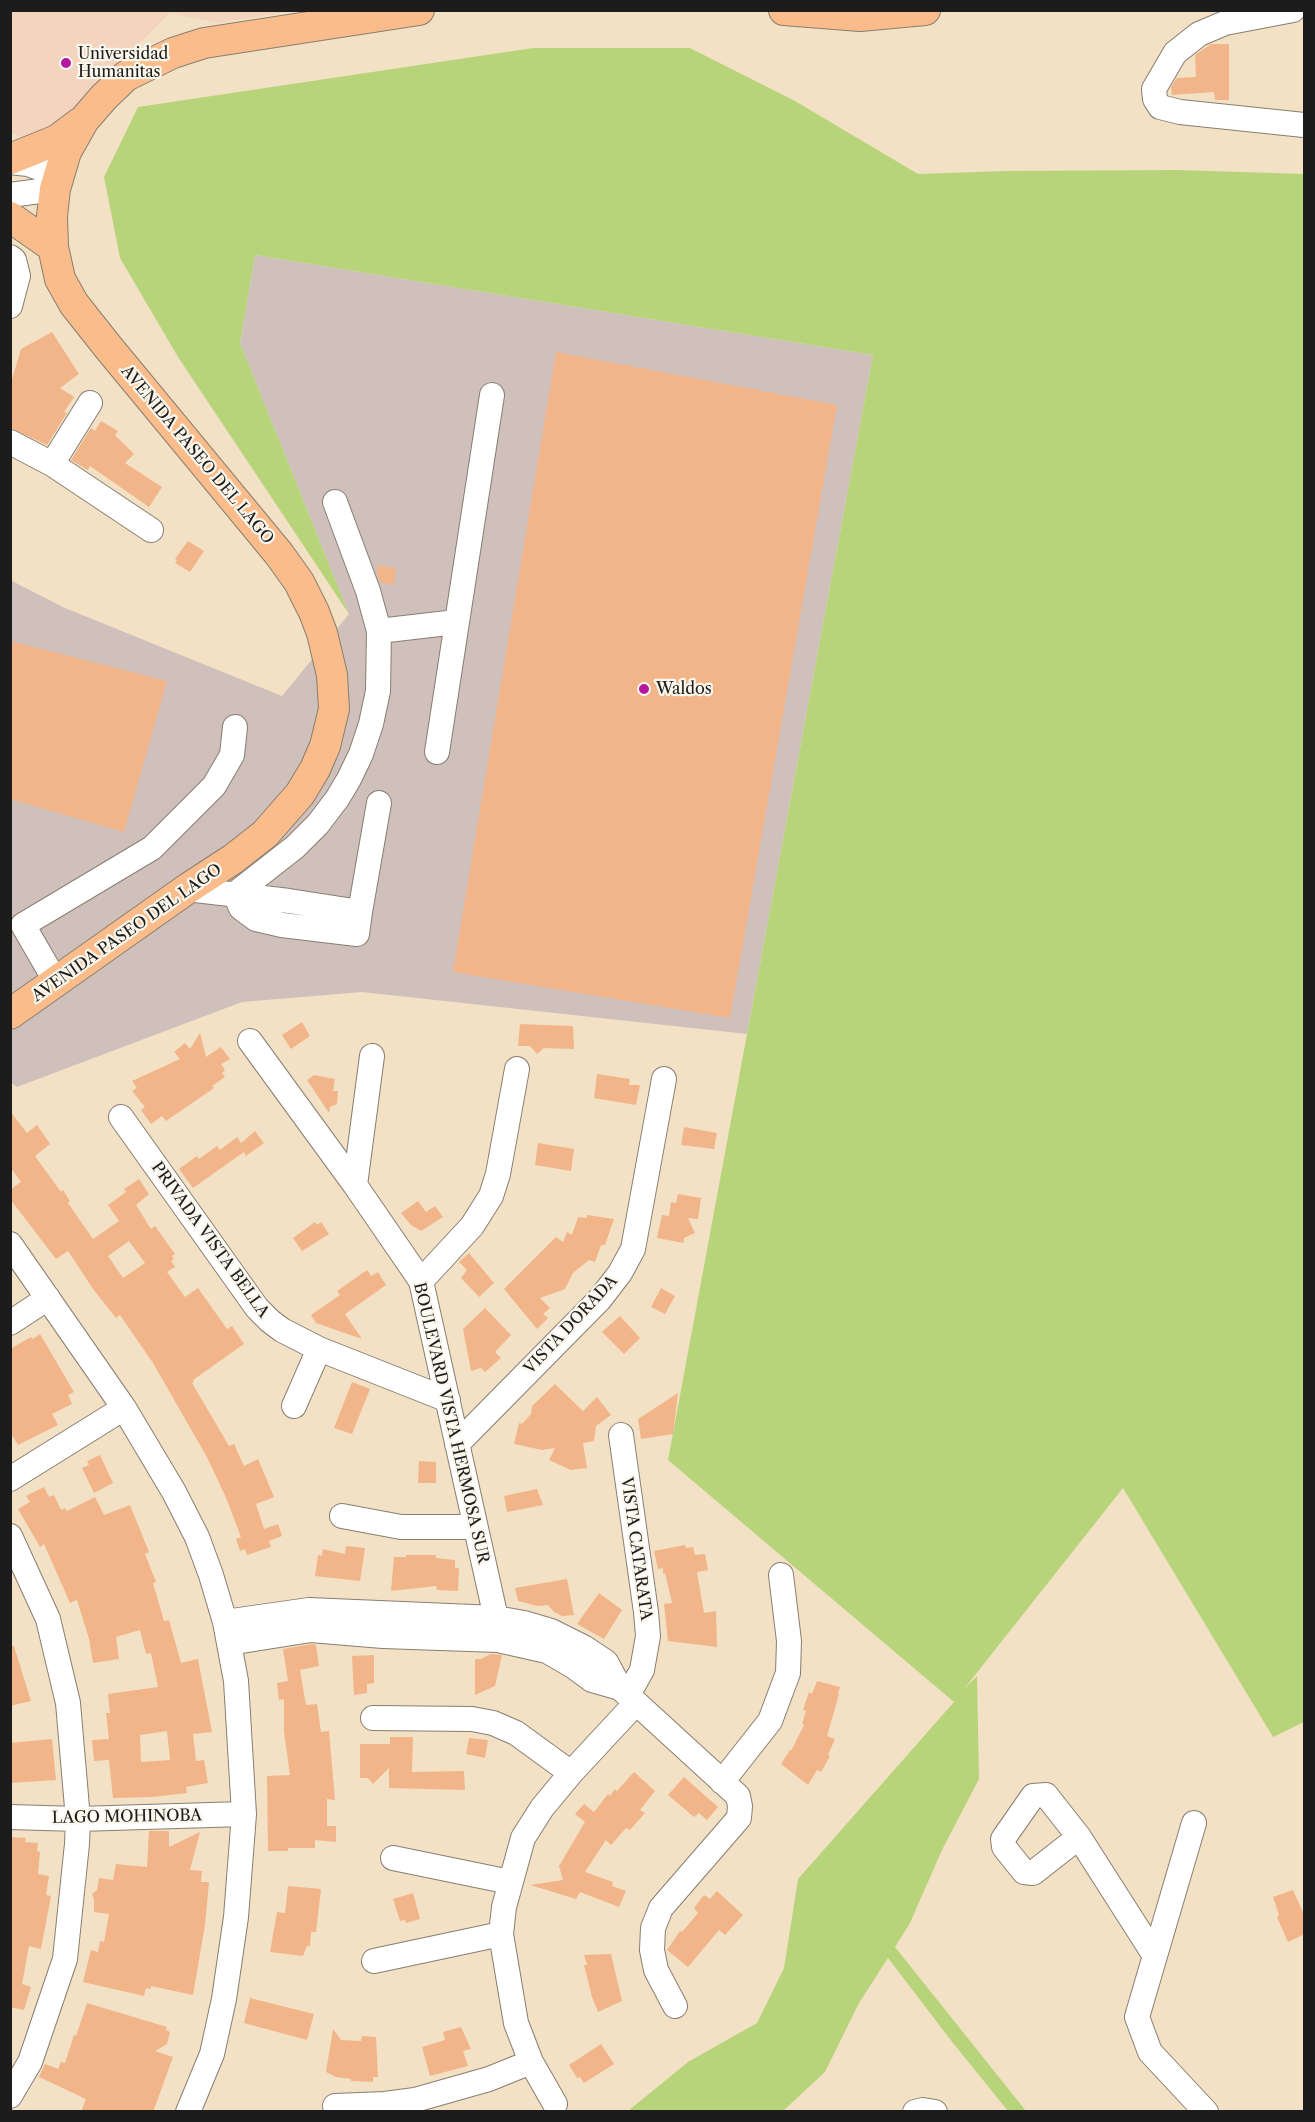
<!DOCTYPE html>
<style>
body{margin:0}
#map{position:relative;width:1315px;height:2122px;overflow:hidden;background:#f3e1c5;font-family:"Libre Caslon Text",serif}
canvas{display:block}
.frame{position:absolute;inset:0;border:12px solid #1c1c1c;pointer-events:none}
</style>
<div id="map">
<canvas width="1315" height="2122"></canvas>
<div class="frame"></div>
</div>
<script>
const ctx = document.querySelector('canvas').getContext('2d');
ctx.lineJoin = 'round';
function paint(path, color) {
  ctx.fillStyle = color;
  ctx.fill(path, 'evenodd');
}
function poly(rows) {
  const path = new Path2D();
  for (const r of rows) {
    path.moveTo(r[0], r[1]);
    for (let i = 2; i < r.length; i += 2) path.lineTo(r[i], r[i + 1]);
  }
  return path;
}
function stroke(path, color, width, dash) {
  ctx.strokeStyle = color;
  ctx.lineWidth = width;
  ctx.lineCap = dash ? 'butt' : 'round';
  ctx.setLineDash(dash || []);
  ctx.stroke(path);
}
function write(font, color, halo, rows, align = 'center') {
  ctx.font = font + ' "Libre Caslon Text",serif';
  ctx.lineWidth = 4.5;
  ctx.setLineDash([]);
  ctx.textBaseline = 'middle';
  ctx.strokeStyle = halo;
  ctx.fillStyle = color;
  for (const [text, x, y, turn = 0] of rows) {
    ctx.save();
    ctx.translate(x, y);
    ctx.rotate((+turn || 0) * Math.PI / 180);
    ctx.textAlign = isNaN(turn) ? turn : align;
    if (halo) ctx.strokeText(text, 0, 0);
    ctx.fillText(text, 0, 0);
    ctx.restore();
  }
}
paint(poly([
 [11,11,296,11,217,23,170,13,54,127,30,142,11,132]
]), '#f3d4bf');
paint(poly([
 [255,255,873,355,747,1034,362,992,242,1002,17,1087,10,1082,10,580,65,608,282,696,349,614,240,343]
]), '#cfc0bb');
paint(poly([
 [533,48,690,48,795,101,918,174,1005,171,1178,170,1304,174,1304,1722,1273,1737,1123,1488,964,1689,977,1676,979,1779,942,1850,910,1923,895,1947,1026,2111,1008,2111,953,2043,888,1958,859,2003,825,2072,783,2111,628,2111,688,2062,757,2023,784,1968,798,1879,954,1702,668,1460,873,355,255,255,240,343,349,614,178,357,120,258,104,177,138,107]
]), '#b8d47b');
paint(poly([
 [1211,44,1229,44,1229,100,1215,100,1214,92,1172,95,1171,87,1177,78,1196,77,1195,55],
 [52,332,79,374,60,388,74,397,64,412,67,413,47,445,10,428,10,386,21,349],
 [556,352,837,405,730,1018,453,972],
 [101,421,118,431,115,435,134,454,125,463,162,487,149,507,90,466,88,470,86,469,71,460,91,428,95,431],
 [188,541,204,551,190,572,175,563,177,560,175,559],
 [378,565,396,568,394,585,380,582,377,573],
 [10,641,167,681,124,832,10,799],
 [302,1022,310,1036,291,1049,282,1035],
 [520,1024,572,1026,573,1027,574,1049,544,1048,537,1054,530,1046,518,1046],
 [200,1033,206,1057,221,1047,230,1059,221,1064,225,1070,222,1073,225,1077,212,1086,214,1088,166,1121,162,1116,151,1124,141,1110,145,1107,132,1091,137,1088,132,1081,180,1059,174,1052,185,1043,190,1049],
 [597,1074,630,1079,629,1085,640,1085,636,1105,594,1098],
 [314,1075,335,1079,333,1091,338,1091,337,1104,330,1107,329,1113,307,1080],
 [10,1111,27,1133,37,1125,50,1144,35,1156,61,1192,63,1190,70,1201,68,1203,93,1239,119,1221,108,1205,126,1192,124,1189,139,1179,149,1194,136,1205,151,1229,155,1226,175,1254,172,1256,174,1259,171,1261,175,1267,167,1272,185,1297,198,1288,227,1329,232,1326,244,1344,193,1380,194,1382,192,1383,229,1446,234,1444,244,1466,258,1459,274,1497,256,1504,264,1529,278,1524,282,1536,269,1541,271,1547,247,1555,245,1549,240,1551,236,1539,241,1537,227,1500,208,1459,153,1363,120,1315,116,1318,93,1289,68,1251,56,1259,10,1199,10,1190,21,1182,10,1167],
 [129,1241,145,1263,123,1278,108,1256],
 [684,1127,717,1133,714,1149,681,1145],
 [255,1131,264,1143,246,1156,244,1152,193,1188,179,1169,197,1156,199,1159,217,1146,220,1150,237,1137,241,1143],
 [538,1143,574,1149,571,1171,535,1165],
 [678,1194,701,1198,698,1219,688,1218,695,1233,684,1238,684,1243,657,1238,662,1215,669,1216,671,1202,676,1203],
 [418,1201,426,1212,435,1206,443,1217,421,1231,411,1225,401,1213],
 [587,1215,614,1219,605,1245,601,1245,595,1262,589,1260,573,1273,565,1289,540,1298,550,1308,543,1314,548,1318,537,1329,504,1289,556,1237,563,1242,567,1232,572,1235,578,1217,587,1218],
 [315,1222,317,1225,321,1222,329,1234,302,1251,293,1238],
 [469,1253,494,1283,479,1297,461,1278,467,1270,459,1262],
 [367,1270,371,1276,378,1272,386,1285,345,1314,362,1339,316,1323,311,1315,340,1295,337,1291],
 [661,1288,675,1296,665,1314,651,1307],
 [485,1308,511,1335,495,1352,501,1358,485,1372,481,1368,471,1371,463,1329],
 [620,1316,640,1338,624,1354,602,1332],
 [40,1334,74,1392,68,1395,72,1404,52,1414,58,1425,18,1445,10,1432,10,1349,31,1337,33,1339],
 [352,1382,370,1389,352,1434,334,1428],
 [555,1384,583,1411,597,1397,611,1415,596,1426,594,1441,583,1443,587,1468,571,1470,549,1460,555,1448,542,1450,514,1444,519,1423,522,1424,531,1414,532,1406],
 [678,1393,673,1434,641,1439,638,1419],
 [100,1455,113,1483,94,1493,82,1468,89,1465,87,1461],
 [419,1461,436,1462,436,1483,418,1483],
 [44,1487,49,1497,54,1495,61,1510,65,1508,67,1511,95,1497,104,1515,130,1505,149,1552,145,1554,156,1582,153,1583,164,1621,169,1620,181,1663,198,1659,212,1732,193,1734,196,1761,204,1760,208,1783,186,1787,187,1793,152,1797,113,1798,109,1760,94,1761,92,1740,109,1739,106,1713,110,1713,108,1694,158,1687,151,1653,146,1654,140,1630,116,1637,119,1659,93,1663,89,1639,77,1600,70,1603,44,1544,40,1547,18,1509,30,1502,26,1496],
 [167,1731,170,1760,141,1762,140,1735],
 [537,1489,543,1505,507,1512,504,1496],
 [685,1545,686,1548,693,1547,695,1555,705,1554,708,1570,697,1572,704,1613,716,1611,717,1647,668,1641,664,1604,672,1603,665,1573,663,1574,663,1568,658,1569,654,1551],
 [346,1546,365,1548,360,1581,315,1576,318,1555,322,1556,323,1549,345,1554],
 [406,1555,436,1555,436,1558,455,1560,455,1568,459,1568,458,1591,437,1590,436,1586,391,1591,394,1557,406,1557],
 [567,1579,574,1615,562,1616,554,1612,548,1605,538,1606,518,1601,515,1588],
 [599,1593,622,1610,604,1639,577,1624],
 [312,1644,316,1645,319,1666,300,1670,306,1705,317,1704,321,1732,329,1731,335,1800,327,1799,327,1826,336,1826,336,1842,315,1840,315,1848,288,1848,288,1851,268,1851,267,1776,290,1775,284,1732,284,1699,279,1700,277,1683,288,1681,283,1649],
 [10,1646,14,1646,31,1701,10,1706],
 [491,1654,502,1655,495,1686,475,1695,475,1659,481,1659],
 [374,1655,374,1683,367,1684,367,1693,354,1695,352,1656],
 [817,1681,840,1687,838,1694,839,1694,827,1736,835,1739,828,1755,830,1756,821,1772,817,1770,808,1785,781,1764,790,1750,791,1751,804,1725,802,1724,806,1711,803,1710,809,1692,812,1694],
 [390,1737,413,1737,412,1772,464,1771,465,1790,389,1788,389,1768,373,1784,368,1778,360,1778,360,1744,390,1744],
 [469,1738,488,1740,485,1758,466,1754],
 [52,1739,56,1780,10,1783,10,1743],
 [634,1772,655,1791,640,1810,645,1813,630,1830,626,1828,611,1845,606,1840,585,1872,613,1882,612,1886,626,1891,619,1907,580,1892,576,1899,530,1885,563,1880,559,1866,585,1822,575,1814,584,1804,594,1812,608,1794,610,1796,615,1789,617,1791],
 [684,1777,718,1807,707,1820,699,1813,694,1817,668,1795],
 [149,1831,169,1831,169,1847,200,1832,190,1870,202,1871,201,1882,209,1882,205,1925,193,1995,151,1986,151,1989,146,1988,144,1996,83,1982,91,1950,98,1952,100,1941,104,1942,109,1914,94,1912,94,1899,92,1894,97,1890,99,1878,113,1880,116,1864,147,1867],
 [10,1837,26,1838,25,1842,38,1843,37,1851,40,1852,38,1874,49,1876,46,1895,51,1896,41,1949,29,1946,22,1984,31,1987,24,2010,10,2007],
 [288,1886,321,1889,316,1932,311,1932,310,1946,307,1946,303,1956,270,1952,277,1912,285,1913],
 [1293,1890,1305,1917,1305,1934,1288,1942,1277,1917,1279,1915,1273,1897],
 [717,1891,743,1915,725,1935,719,1930,688,1967,667,1950,680,1931,682,1932,698,1913,694,1908,704,1895,710,1899],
 [413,1893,420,1919,406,1923,405,1920,400,1921,393,1899],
 [611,1954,622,2001,598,2012,592,1997,584,1965,587,1965,584,1955],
 [250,1998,314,2014,307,2040,244,2023],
 [87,2003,167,2027,166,2030,170,2032,167,2044,155,2051,173,2057,153,2112,81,2112,86,2099,39,2077,45,2064,58,2069,61,2062,65,2063,74,2035,76,2036],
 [461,2027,471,2049,463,2051,468,2066,430,2076,422,2047,445,2040,443,2032],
 [333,2029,341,2040,361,2041,362,2036,376,2037,378,2077,373,2077,373,2082,351,2081,351,2079,336,2077,326,2072],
 [601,2044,614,2064,584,2083,580,2077,577,2078,569,2065]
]), '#f1b589');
const minor = poly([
 [1293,10,1225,23,1199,34,1175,53,1154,89,1155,99,1160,107,1180,112,1304,125],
 [10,162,28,164,58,175],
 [10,195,55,189],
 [10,257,14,260,18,276,10,306],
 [10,442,52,464,151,530],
 [52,464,90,403],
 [335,502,368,591,379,631,378,691,371,724,361,754,349,779,337,799,318,824,295,847,235,894,241,908,256,919,282,925,357,934,360,912],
 [379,631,456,622],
 [437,752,492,395],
 [187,889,289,901,360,912,379,803],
 [56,982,23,925,152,848,214,786,232,755,235,727],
 [250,1041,355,1185,421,1281,496,1618,498,1640],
 [121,1117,257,1308,270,1321,282,1330,319,1349,448,1400],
 [355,1185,372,1056],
 [10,1244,124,1408,174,1492,197,1537,211,1575,225,1622,236,1681,244,1814,236,1917,224,1999,212,2054,188,2112],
 [421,1281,472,1226,491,1196,498,1174,517,1069],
 [10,1323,48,1298],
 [294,1406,319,1349],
 [621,1435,646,1612,648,1636,642,1670,628,1695],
 [457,1444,600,1299,620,1273,633,1249,664,1079],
 [10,1479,124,1408],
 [342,1516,401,1527,475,1527],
 [10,1536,48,1619,68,1703,78,1819,77,1844,65,1959,30,2062,10,2096],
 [225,1622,309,1610,496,1618,524,1623,551,1631,585,1648,606,1662,620,1688,738,1796,740,1806,739,1818,661,1908,653,1928,652,1950,656,1970,675,2006],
 [229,1643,311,1630,383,1636,498,1640,547,1651,573,1666,592,1680,620,1688],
 [373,1718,472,1719,493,1723,516,1733,571,1773],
 [722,1782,770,1721,788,1673,789,1641,781,1575],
 [10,1817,78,1819,244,1814],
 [1194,1823,1137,2017,1150,2052,1206,2112],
 [1079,1837,1033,1873,1024,1872,1004,1847,1003,1839,1033,1796,1046,1795,1079,1837,1155,1956],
 [393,1858,510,1882],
 [374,1961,501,1934],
 [555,2104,531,2062,516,2023,501,1934,504,1907,523,1838,542,1808,571,1773,636,1703],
 [335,2106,385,2104,415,2100,489,2079,531,2062],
 [915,2112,923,2110,935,2112]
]);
const major = poly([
 [784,10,860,16,925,10],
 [10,159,57,140,81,122],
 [10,217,53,247],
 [10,1014,187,889,233,859,265,834,300,794,315,769,325,746,334,709,332,675,322,633,314,612,299,582,279,554,108,347,74,304,60,279,53,247,52,216,55,189,66,152,84,120,104,97,126,76,173,53,204,43,419,10]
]);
stroke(minor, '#887e70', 26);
stroke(major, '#887e70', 32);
stroke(minor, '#fff', 24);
stroke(major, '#f9bc8a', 30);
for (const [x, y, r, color] of [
 [66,63,6,"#b5179e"],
 [644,689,6,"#b5179e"]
]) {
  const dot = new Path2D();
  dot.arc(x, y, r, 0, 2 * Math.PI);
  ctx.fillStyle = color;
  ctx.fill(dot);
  stroke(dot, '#fbf7ec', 2);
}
write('16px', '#1c1c1c', '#fbf7ec', [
 ["Universidad",78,54],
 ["Humanitas",78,72],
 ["Waldos",656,689]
], 'left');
write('16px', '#1c1c1c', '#fbf7ec', [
 ["AVENIDA PASEO DEL LAGO",197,455,50],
 ["AVENIDA PASEO DEL LAGO",127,933,-35],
 ["PRIVADA VISTA BELLA",210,1240,54],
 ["VISTA DORADA",571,1325,-47],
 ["BOULEVARD VISTA HERMOSA SUR",451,1423,77],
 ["VISTA CATARATA",636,1549,82],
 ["LAGO MOHINOBA",127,1817,-1]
]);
</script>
